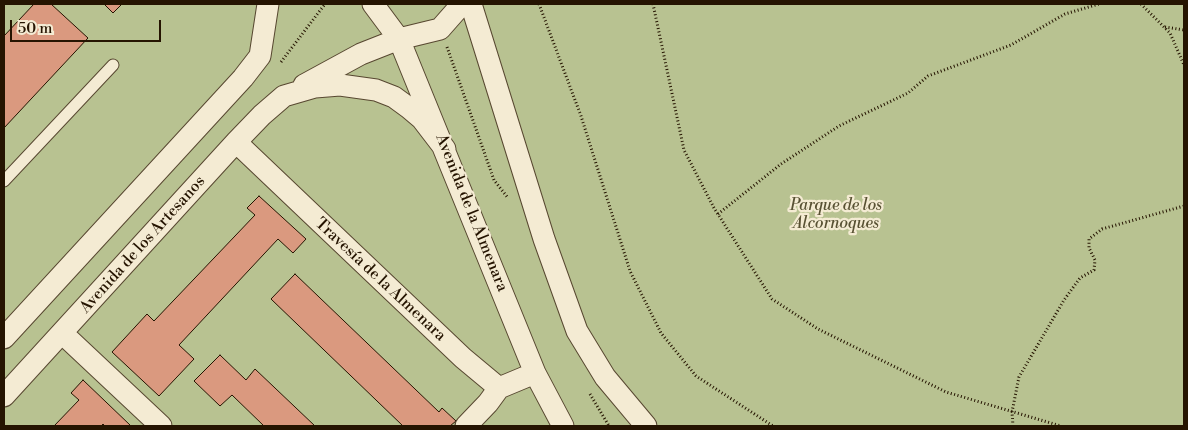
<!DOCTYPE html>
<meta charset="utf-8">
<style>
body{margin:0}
#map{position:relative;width:1188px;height:430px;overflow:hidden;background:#eee0bb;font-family:"Libre Bodoni",serif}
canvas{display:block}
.frame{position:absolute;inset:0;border:5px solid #251401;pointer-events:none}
.scale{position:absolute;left:10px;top:20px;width:151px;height:22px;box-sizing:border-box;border:2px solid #251401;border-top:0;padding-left:6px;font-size:15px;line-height:18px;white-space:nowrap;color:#251401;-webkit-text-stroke:4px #f4ebd3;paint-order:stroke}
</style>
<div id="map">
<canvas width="1188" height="430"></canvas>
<div class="frame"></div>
<div class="scale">50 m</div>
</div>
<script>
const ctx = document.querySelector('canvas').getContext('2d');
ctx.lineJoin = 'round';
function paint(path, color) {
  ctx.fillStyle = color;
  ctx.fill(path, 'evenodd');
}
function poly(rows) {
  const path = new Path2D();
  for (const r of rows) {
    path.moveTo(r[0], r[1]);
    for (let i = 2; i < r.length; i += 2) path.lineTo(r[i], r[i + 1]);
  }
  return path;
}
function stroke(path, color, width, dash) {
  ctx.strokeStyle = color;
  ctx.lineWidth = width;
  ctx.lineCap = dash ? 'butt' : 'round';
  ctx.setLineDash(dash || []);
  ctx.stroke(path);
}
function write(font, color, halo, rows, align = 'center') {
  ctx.font = font + ' "Libre Bodoni",serif';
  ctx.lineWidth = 4.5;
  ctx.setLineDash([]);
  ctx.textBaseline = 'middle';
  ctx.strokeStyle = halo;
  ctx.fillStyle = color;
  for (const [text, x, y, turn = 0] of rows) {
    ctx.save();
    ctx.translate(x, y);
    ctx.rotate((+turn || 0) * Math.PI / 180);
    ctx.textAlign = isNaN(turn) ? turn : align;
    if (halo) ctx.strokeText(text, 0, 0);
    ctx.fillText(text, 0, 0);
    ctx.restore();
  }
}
paint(poly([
 [4,4,1184,4,1184,426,4,426]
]), '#b8c291');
const building = poly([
 [34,4,51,4,88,38,4,128,4,36,34,4],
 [104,4,122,4,113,13,104,4],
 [259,196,306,239,293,253,278,239,179,345,194,359,159,396,112,352,147,314,154,321,255,215,247,208,259,196],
 [295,274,439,412,442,408,456,421,450,426,403,426,271,299,295,274],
 [220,355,246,380,255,369,315,426,264,426,232,395,220,406,194,381,220,355],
 [83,380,130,425,128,426,105,426,103,424,101,426,54,426,79,400,71,393,83,380]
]);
paint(building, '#da997f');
stroke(building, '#251401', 1);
const lane = poly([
 [4,181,113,65]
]);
const street = poly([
 [373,4,399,39,535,373,563,426],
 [471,4,544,239,577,331,605,377,646,426],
 [304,85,361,54,399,39,440,29,462,4],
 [236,142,463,358,499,388],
 [62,333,161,426],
 [4,338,243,78,260,56,268,4],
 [4,396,236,142,262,115,284,96,315,87,340,85,376,90,394,97,409,108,422,119,445,149],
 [466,426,488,403,499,388,535,373]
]);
stroke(lane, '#574730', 13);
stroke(street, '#574730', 23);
stroke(poly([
 [539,4,581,116,630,271,661,333,696,376,773,426],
 [653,4,684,150,714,208,772,299,818,329,946,392,1061,426],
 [1141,4,1170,33,1184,65],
 [1165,27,1184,30],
 [447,47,494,180,508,198],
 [281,62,325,4],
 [718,214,781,164,839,126,908,93,928,76,1011,45,1065,14,1099,4],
 [590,394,609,426],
 [1013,426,1012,412,1019,377,1064,300,1080,278,1094,270,1095,260,1089,248,1089,239,1102,229,1184,206]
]), '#251401', 3, [1, 2.5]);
stroke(lane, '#f4ebd3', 11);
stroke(street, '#f4ebd3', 21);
write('italic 16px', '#585133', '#f4ebd3', [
 ["Parque de los",836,206],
 ["Alcornoques",836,224]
]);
write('16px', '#251401', '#f4ebd3', [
 ["Avenida de la Almenara",471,213,68],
 ["Avenida de los Artesanos",143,245,-48],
 ["Travesía de la Almenara",380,280,43]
]);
</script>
